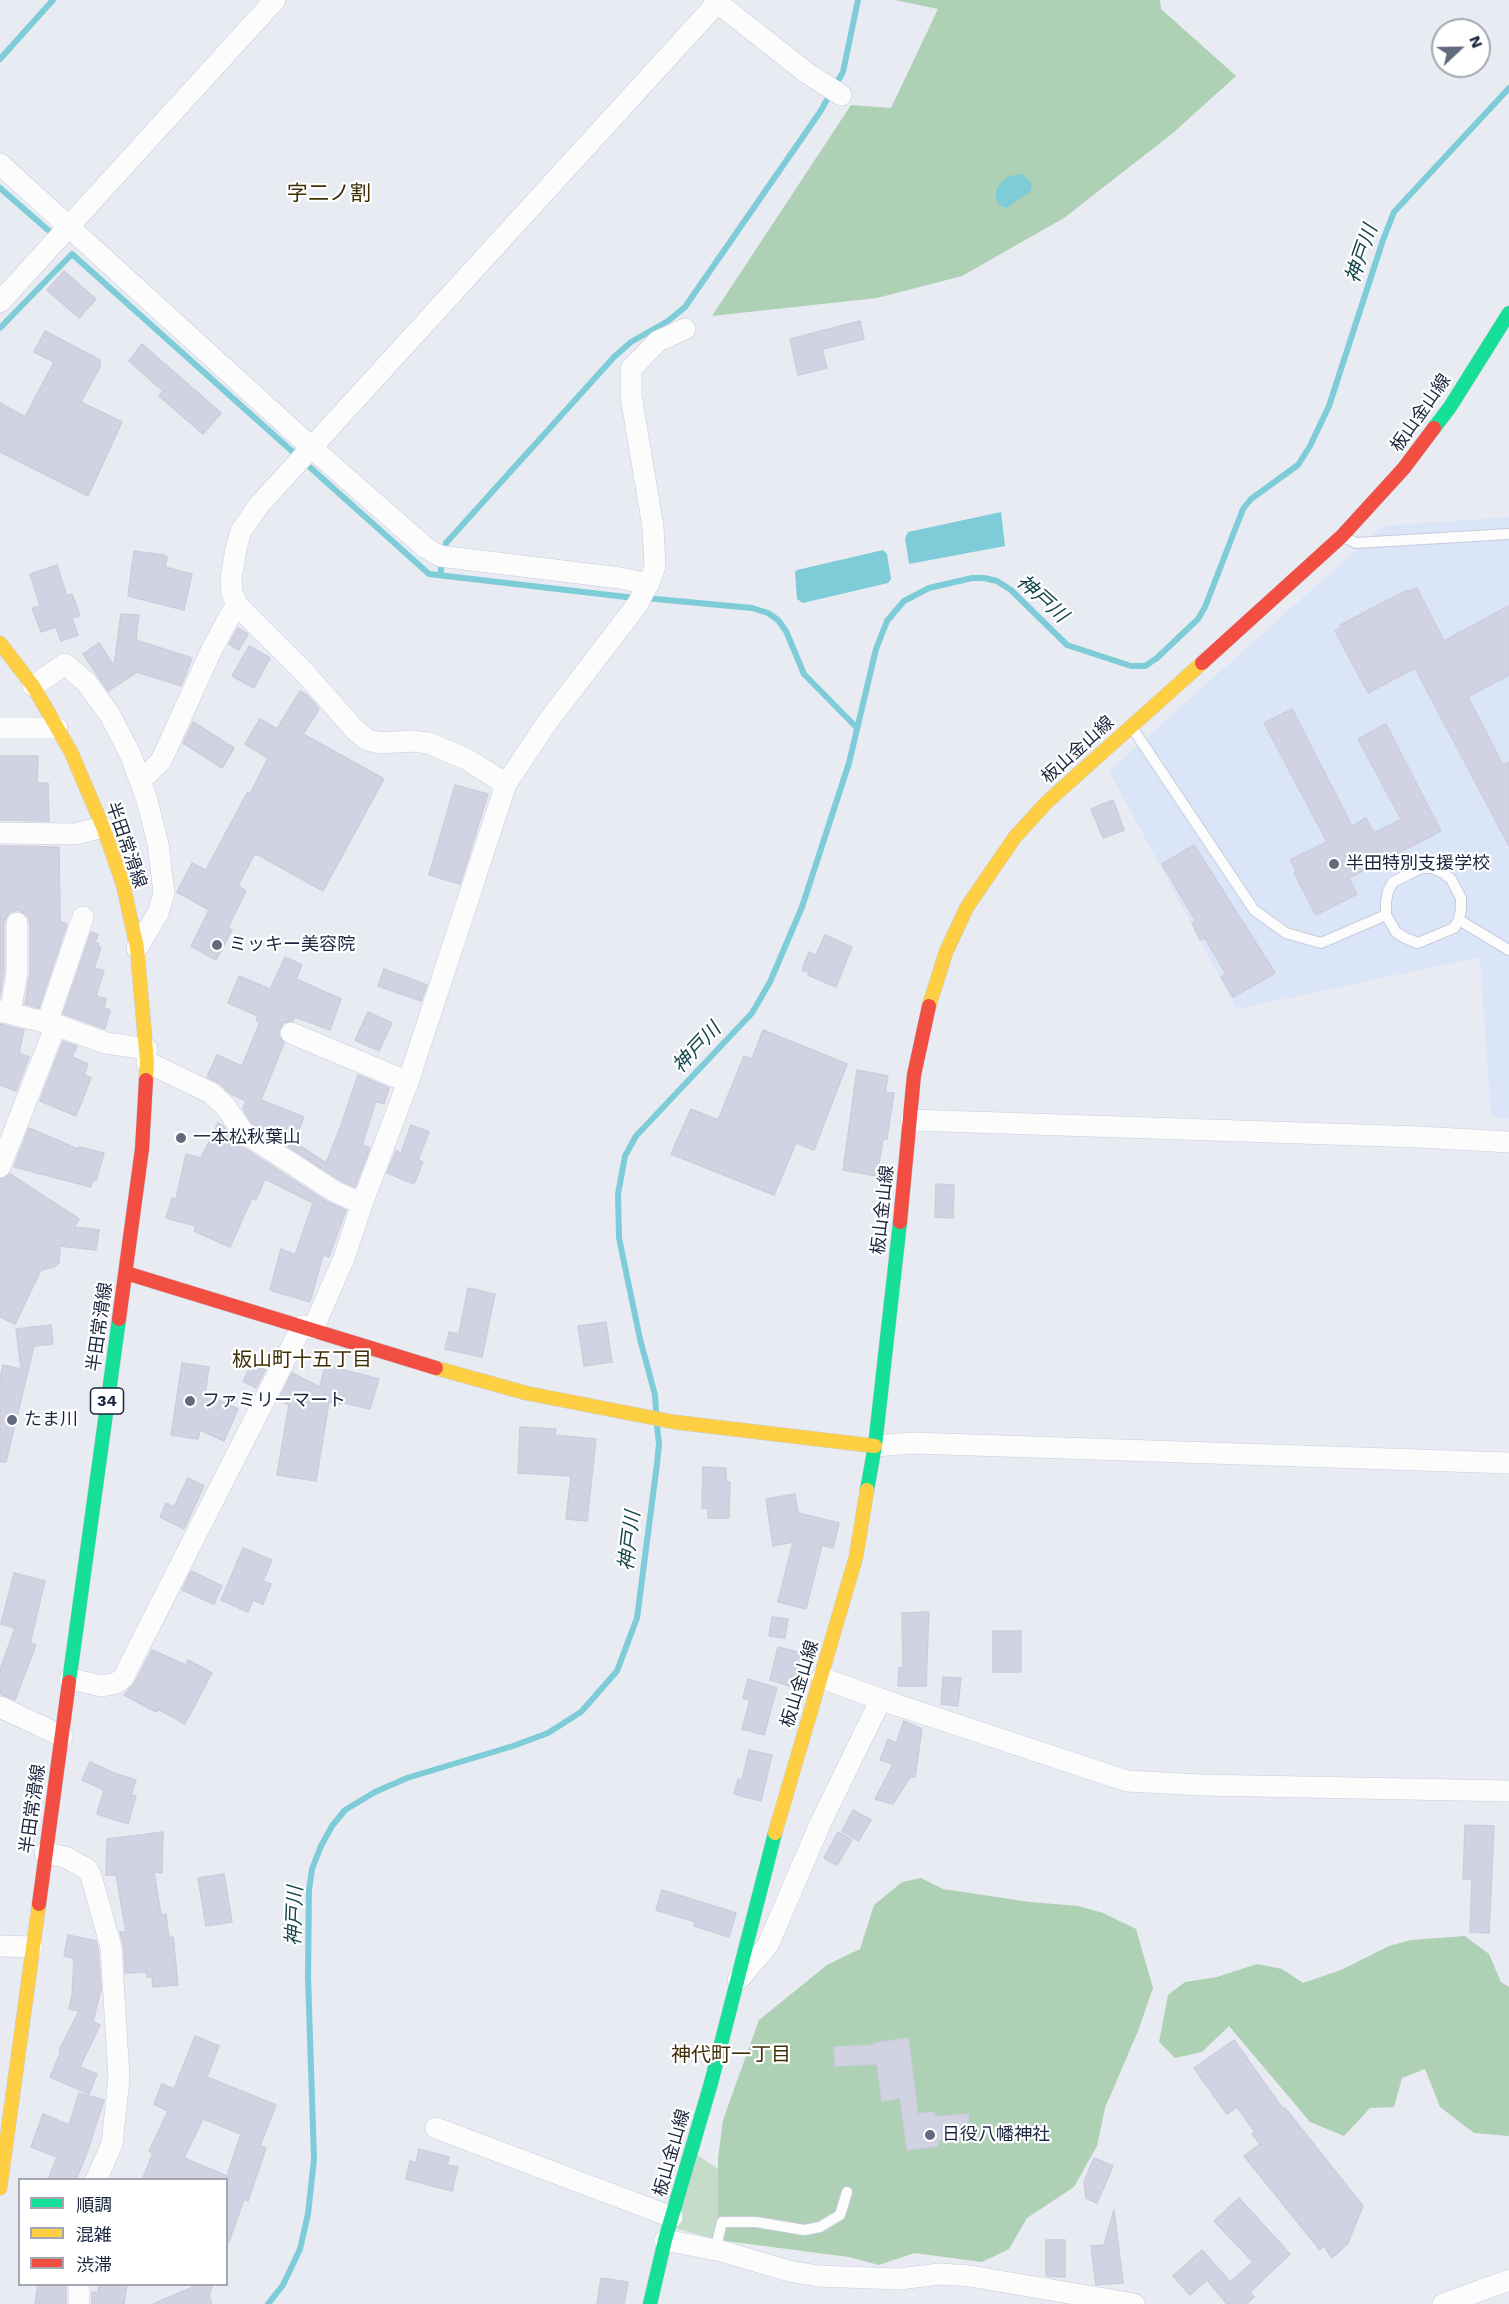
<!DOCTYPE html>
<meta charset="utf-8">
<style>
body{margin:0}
#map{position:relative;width:1509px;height:2304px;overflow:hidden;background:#e8ebf2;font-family:"Work Sans","Noto Sans JP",sans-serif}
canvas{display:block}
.legend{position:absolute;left:18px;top:2178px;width:210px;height:108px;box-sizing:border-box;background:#fff;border:2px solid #a3a8b2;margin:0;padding:8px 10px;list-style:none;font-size:18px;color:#1a253e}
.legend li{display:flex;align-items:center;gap:12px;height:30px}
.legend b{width:30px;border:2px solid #a3a8b2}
.north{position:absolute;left:1431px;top:18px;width:60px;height:60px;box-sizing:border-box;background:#fff;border:2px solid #a3a8b2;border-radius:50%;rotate:68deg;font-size:16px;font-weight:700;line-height:24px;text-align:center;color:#1a253e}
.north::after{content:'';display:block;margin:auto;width:21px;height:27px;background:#626a7d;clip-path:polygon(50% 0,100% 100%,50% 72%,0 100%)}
</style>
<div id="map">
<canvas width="1509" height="2304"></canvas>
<ul class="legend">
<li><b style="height:8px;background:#16e098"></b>順調</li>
<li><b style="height:8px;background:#ffcf43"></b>混雑</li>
<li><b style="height:8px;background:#f24e42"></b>渋滞</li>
</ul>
<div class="north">N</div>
</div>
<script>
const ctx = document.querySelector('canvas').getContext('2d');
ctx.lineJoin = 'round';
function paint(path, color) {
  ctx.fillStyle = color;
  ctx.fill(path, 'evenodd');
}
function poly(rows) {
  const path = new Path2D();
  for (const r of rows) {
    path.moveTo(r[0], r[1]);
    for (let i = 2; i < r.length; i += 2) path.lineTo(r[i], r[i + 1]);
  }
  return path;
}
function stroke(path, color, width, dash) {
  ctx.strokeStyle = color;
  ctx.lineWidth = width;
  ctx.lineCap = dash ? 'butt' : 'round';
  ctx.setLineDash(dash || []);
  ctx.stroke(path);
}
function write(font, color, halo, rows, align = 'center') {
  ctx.font = font + ' "Work Sans","Noto Sans JP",sans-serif';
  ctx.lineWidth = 4.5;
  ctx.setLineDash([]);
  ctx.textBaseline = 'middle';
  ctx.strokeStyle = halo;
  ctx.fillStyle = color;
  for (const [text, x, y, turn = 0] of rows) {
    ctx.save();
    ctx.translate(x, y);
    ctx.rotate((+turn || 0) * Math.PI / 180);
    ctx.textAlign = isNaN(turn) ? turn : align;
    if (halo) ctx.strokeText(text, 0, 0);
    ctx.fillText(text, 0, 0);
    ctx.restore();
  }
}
paint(poly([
 [1509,517,1509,1119,1491,1117,1480,957,1237,1009,1109,771,1383,526]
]), '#dbe5f8');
paint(poly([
 [691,2151,732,2178,718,2240,674,2228]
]), '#c5dcc9');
paint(poly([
 [895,0,1160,0,1161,9,1236,76,1173,133,1064,218,962,276,877,298,712,316,851,105,891,108,938,9],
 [921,1878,943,1889,1030,1902,1078,1906,1103,1913,1136,1929,1153,1988,1138,2031,1105,2108,1097,2146,1074,2187,1027,2218,1009,2249,982,2262,914,2253,879,2265,849,2257,718,2240,718,2158,723,2120,759,2020,827,1965,860,1949,874,1905,902,1882],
 [1465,1936,1489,1954,1501,1982,1509,1987,1509,2136,1474,2133,1440,2107,1425,2069,1402,2078,1394,2107,1370,2108,1344,2136,1310,2122,1229,2026,1202,2052,1175,2058,1159,2042,1168,1995,1185,1982,1217,1977,1257,1964,1282,1969,1303,1983,1341,1970,1389,1946,1411,1940]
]), '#aed0b4');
paint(poly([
 [1020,174,1026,177,1032,184,1030,192,1006,208,999,205,996,198,996,190,1002,181,1010,176],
 [1001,512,1005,546,909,564,905,538,908,532],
 [883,550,887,554,891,579,888,583,803,603,797,599,795,572,797,570]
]), '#7eccd7');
stroke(poly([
 [0,59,53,0],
 [0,188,48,230],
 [0,328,72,254,429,574,635,598],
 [440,575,446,543,614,357,631,342,668,321,685,307,820,112,843,72,858,0],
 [645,598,752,608,768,613,778,620,786,631,804,674,857,728],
 [656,1410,655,1395,640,1339,619,1238,618,1194,625,1156,636,1136,752,1013,770,982,802,907,849,763,876,649,887,621,904,601,929,588,972,578,984,578,997,581,1011,590,1067,645,1131,666,1145,666,1157,658,1198,619,1205,607,1243,509,1251,499,1298,465,1310,446,1329,406,1383,240,1394,212,1509,88],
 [268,2304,283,2285,300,2249,308,2214,314,2159,308,1977,309,1890,312,1869,321,1846,332,1826,345,1810,375,1792,407,1778,513,1746,548,1733,581,1712,617,1671,637,1618,657,1464,659,1444,657,1426]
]), '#7eccd7', 6);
const building = poly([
 [64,271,96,299,79,318,47,290,64,271],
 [860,321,864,339,822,349,827,368,798,375,790,339,860,321],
 [45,331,100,360,100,367,81,402,122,422,88,496,0,452,0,403,25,417,54,362,34,352,45,331],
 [142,344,221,413,203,434,159,396,163,391,129,361,142,344],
 [134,551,164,555,167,557,165,567,192,574,184,610,128,596,134,551],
 [57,565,67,596,72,594,80,616,72,618,78,635,61,641,56,627,41,632,32,608,40,606,30,574,57,565],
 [1417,588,1444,641,1509,606,1509,675,1468,697,1503,765,1509,762,1509,846,1415,668,1368,693,1335,631,1341,628,1340,625,1408,590,1409,592,1417,588],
 [121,614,139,615,136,640,192,658,181,686,137,672,108,691,83,654,99,643,114,666,121,614],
 [238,628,248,634,239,650,229,644,238,628],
 [249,646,270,658,254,688,232,676,249,646],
 [300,691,308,696,319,709,303,734,384,779,323,891,255,853,238,886,246,891,228,928,232,930,216,960,191,946,209,910,177,892,192,863,206,870,247,793,250,794,268,758,245,744,260,719,277,729,300,691],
 [1292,709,1352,826,1366,818,1374,833,1401,819,1358,739,1386,724,1441,831,1349,878,1357,894,1316,915,1294,873,1296,871,1290,860,1327,842,1264,723,1292,709],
 [193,722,234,748,222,768,183,743,193,722],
 [0,756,38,756,37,783,48,783,49,821,0,820,0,756],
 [455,785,488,794,460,884,429,875,455,785],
 [1113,800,1124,830,1103,838,1091,809,1113,800],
 [1194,845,1275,973,1233,997,1221,977,1226,974,1205,938,1200,940,1192,923,1196,921,1162,864,1194,845],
 [0,846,59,847,60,921,67,924,39,1008,25,1004,30,973,30,923,28,916,18,910,10,912,4,922,4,972,0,996,0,846],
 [91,932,98,934,95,942,99,944,98,947,101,948,94,968,104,971,96,996,106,999,104,1008,110,1010,105,1029,63,1014,91,932],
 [825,935,852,947,836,987,808,975,809,972,802,970,809,952,816,955,825,935],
 [285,957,302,965,296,979,341,999,330,1030,295,1017,293,1021,283,1023,278,1034,284,1043,261,1100,304,1117,294,1142,326,1163,340,1128,358,1075,389,1088,384,1104,376,1101,362,1145,370,1148,355,1187,340,1180,252,1123,243,1109,246,1101,231,1094,219,1083,207,1077,217,1055,242,1066,260,1022,256,1020,258,1016,228,1003,239,976,270,989,285,957],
 [384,969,427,985,421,1001,378,986,384,969],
 [368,1012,392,1023,379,1051,355,1040,368,1012],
 [0,1024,24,1030,19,1053,29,1057,16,1091,0,1085,0,1024],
 [763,1030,847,1064,814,1150,796,1143,774,1195,671,1154,691,1109,718,1120,744,1056,752,1059,763,1030],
 [63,1041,77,1046,72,1057,88,1064,84,1075,91,1078,76,1116,40,1101,63,1041],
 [857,1070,888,1076,885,1092,894,1093,887,1139,883,1139,877,1176,843,1170,857,1070],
 [218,1123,223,1126,236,1143,327,1202,346,1210,329,1257,323,1255,310,1302,270,1290,281,1249,295,1255,313,1203,265,1179,256,1200,252,1198,230,1247,194,1231,196,1226,166,1218,172,1198,176,1199,186,1154,201,1158,218,1123],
 [411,1125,429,1132,418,1160,423,1162,414,1184,387,1173,396,1151,401,1153,411,1125],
 [29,1128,78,1149,79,1147,104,1153,96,1181,93,1179,91,1187,14,1167,29,1128],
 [10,1174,79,1219,74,1227,99,1230,96,1250,60,1246,59,1263,54,1267,41,1270,15,1324,0,1317,0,1179,10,1174],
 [936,1184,954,1185,953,1218,935,1217,936,1184],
 [468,1288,495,1294,482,1357,445,1349,449,1332,459,1334,468,1288],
 [606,1322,612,1362,584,1366,578,1326,606,1322],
 [51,1325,53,1344,34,1346,6,1462,0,1462,0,1379,3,1365,21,1369,16,1329,51,1325],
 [182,1363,209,1367,205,1394,238,1409,224,1441,200,1430,198,1439,171,1435,182,1363],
 [252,1364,265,1370,256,1388,243,1381,252,1364],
 [325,1365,379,1379,370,1409,341,1402,341,1404,329,1402,316,1481,277,1475,289,1405,279,1399,292,1373,320,1387,325,1365],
 [520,1427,556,1429,555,1435,596,1439,587,1521,566,1519,571,1476,518,1473,520,1427],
 [703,1467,726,1468,726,1481,730,1482,729,1518,708,1518,708,1508,702,1508,703,1467],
 [188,1478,204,1486,184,1529,160,1517,166,1503,174,1507,188,1478],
 [795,1494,798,1513,839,1523,833,1548,822,1545,806,1609,778,1602,793,1542,773,1546,766,1499,795,1494],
 [243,1548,272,1560,263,1581,271,1584,263,1604,253,1600,248,1612,221,1600,243,1548],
 [191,1571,222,1586,214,1604,182,1590,191,1571],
 [14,1573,45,1581,30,1643,36,1645,15,1700,0,1694,0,1670,15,1628,1,1624,14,1573],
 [929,1612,926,1686,898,1686,899,1668,903,1668,902,1613,929,1612],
 [772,1617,788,1619,785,1638,769,1636,772,1617],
 [993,1631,1021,1631,1021,1672,993,1672,993,1631],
 [778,1647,801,1653,793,1687,770,1680,778,1647],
 [152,1650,186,1665,188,1660,212,1673,185,1724,158,1709,156,1712,124,1695,134,1684,152,1650],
 [943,1677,961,1678,958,1706,941,1704,943,1677],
 [748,1679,777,1688,764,1735,742,1729,750,1700,743,1698,748,1679],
 [904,1721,922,1729,915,1777,910,1777,893,1804,875,1799,893,1764,880,1760,888,1739,896,1743,904,1721],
 [749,1750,772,1755,761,1801,734,1794,738,1779,742,1780,749,1750],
 [90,1762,114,1773,136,1780,131,1795,136,1796,128,1824,97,1814,104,1790,82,1780,90,1762],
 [853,1810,871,1820,859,1841,842,1831,853,1810],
 [1465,1825,1494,1826,1489,1933,1470,1932,1472,1879,1463,1879,1465,1825],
 [163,1832,162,1873,154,1872,161,1915,166,1914,169,1938,173,1937,178,1985,153,1987,152,1977,147,1977,147,1972,125,1973,124,1946,120,1932,126,1932,116,1875,106,1875,107,1839,163,1832],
 [838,1832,852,1840,837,1865,824,1858,838,1832],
 [224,1874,232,1922,206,1926,198,1878,224,1874],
 [662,1890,736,1913,729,1937,694,1926,695,1922,656,1910,662,1890],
 [68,1935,96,1941,98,1949,101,1989,93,2022,100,2025,80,2067,97,2074,89,2094,50,2077,61,2051,59,2050,79,2011,69,2009,72,1996,74,1958,64,1956,68,1935],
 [195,2036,219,2046,207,2077,276,2105,260,2146,266,2148,248,2201,244,2199,229,2242,226,2241,226,2180,142,2180,153,2153,149,2151,168,2111,154,2104,162,2084,174,2089,195,2036],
 [203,2119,241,2134,227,2176,184,2158,203,2119],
 [908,2038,918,2114,934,2112,935,2117,968,2114,970,2137,938,2140,938,2146,907,2150,900,2098,882,2101,877,2064,835,2066,834,2047,875,2045,874,2043,908,2038],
 [1234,2040,1283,2109,1285,2108,1363,2206,1348,2243,1332,2258,1324,2246,1320,2250,1244,2156,1260,2144,1252,2134,1255,2132,1237,2107,1227,2114,1194,2068,1234,2040],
 [79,2093,104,2100,88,2150,76,2180,48,2180,57,2157,31,2147,43,2114,69,2125,79,2093],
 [419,2149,449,2157,447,2165,458,2167,452,2191,406,2179,410,2161,416,2163,419,2149],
 [1094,2158,1113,2166,1097,2203,1086,2198,1084,2182,1094,2158],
 [1239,2198,1290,2254,1250,2292,1254,2297,1246,2304,1227,2304,1207,2280,1190,2295,1173,2276,1202,2250,1230,2282,1253,2262,1214,2221,1239,2198],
 [1114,2210,1123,2283,1096,2285,1091,2246,1104,2245,1114,2210],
 [1046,2240,1065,2240,1065,2277,1046,2276,1046,2240],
 [601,2278,628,2282,624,2304,597,2304,601,2278],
 [38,2284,66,2284,66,2304,35,2304,38,2284],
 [99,2284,127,2284,124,2304,92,2304,92,2292,98,2293,99,2284],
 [200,2284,213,2284,209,2296,212,2304,153,2304,200,2284]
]);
paint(building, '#d1d3e2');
stroke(building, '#cccddd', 1.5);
const lane = poly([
 [1343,537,1356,543,1509,534],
 [1131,726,1254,910,1286,933,1321,943,1386,915],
 [1421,868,1432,868,1442,872,1451,879,1461,898,1461,909,1459,920,1454,928,1418,943,1405,938,1396,932,1386,915,1386,902,1388,891,1393,882,1421,868],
 [1459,920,1509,950],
 [715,2250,722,2222,756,2222,804,2230,820,2227,840,2215,847,2192]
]);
const street = poly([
 [714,0,807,73,841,95],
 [0,164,312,448,426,548,440,556,620,578,649,584],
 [0,302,275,0],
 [33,686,65,664,86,682,110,715,131,756,147,800,158,844,164,893,158,913,137,948],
 [0,728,57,728],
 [140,781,161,761,211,651,232,612,238,606],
 [506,784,468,760,429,743,410,741,381,743,368,740,356,731,305,673,238,606,232,593,231,579,236,549,241,531,259,505,718,2],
 [0,833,75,834,103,827],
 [0,1011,56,1025,106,1043,147,1049],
 [10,1013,17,973,17,923],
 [47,1023,83,917],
 [291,1033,408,1082],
 [147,1062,211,1093,225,1106,243,1132,334,1191,362,1204],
 [911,1120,1419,1137,1509,1142],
 [0,1167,56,1025],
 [313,1329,344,1258,362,1204,408,1082,506,784,548,721,637,605,651,578,655,566,653,527,631,396,631,369,658,341,685,329],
 [875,1446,913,1443,1509,1463],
 [822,1678,897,1705,1127,1781,1201,1785,1509,1791],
 [70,1679,102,1686,116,1683,123,1678,302,1326],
 [0,1707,62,1736],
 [45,1853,65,1857,87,1869,91,1876,111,1947,119,2078,112,2144,96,2180],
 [0,1946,32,1947],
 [738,1980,768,1945,820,1824,881,1699],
 [436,2128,672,2217],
 [665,2240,721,2251,789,2271,818,2276,899,2279,940,2274,970,2276,1134,2304],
 [79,2284,79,2304],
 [1443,2304,1509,2280]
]);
const fast = poly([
 [1434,428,1450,407,1509,313],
 [867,1490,875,1446,900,1222],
 [69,1682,119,1319],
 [650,2304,665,2240,711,2083,775,1833]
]);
const slow = poly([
 [0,643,33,686,71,752,103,827,123,884,137,948,147,1062,146,1080],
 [929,1006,946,952,967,907,1015,837,1047,802,1202,663],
 [436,1368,526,1393,674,1422,875,1446],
 [775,1833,856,1557,867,1490],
 [0,2188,39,1904]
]);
const jam = poly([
 [1202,663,1342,536,1404,468,1434,428],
 [900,1222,914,1075,929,1006],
 [126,1273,436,1368],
 [119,1319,142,1149,146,1080],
 [39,1904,69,1682]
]);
stroke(lane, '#c5ccdc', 12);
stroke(street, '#c5ccdc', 22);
stroke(fast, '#c5ccdc', 15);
stroke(slow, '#c5ccdc', 15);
stroke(jam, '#c5ccdc', 15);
stroke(lane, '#fcfcfd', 10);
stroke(street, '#fcfcfd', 21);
stroke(fast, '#16e098', 14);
stroke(slow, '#ffcf43', 14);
stroke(jam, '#f24e42', 14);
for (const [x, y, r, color] of [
 [1334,864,6,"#626a7d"],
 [217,945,6,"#626a7d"],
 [181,1138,6,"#626a7d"],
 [190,1401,6,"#626a7d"],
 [12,1420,6,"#626a7d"],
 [930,2135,6,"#626a7d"]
]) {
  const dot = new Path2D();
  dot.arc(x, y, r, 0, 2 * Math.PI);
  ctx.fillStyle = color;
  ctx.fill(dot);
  stroke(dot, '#fff', 2);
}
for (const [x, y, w] of [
 [107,1401,33]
]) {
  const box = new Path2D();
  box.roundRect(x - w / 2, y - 13, w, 26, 4.5);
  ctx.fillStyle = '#fff';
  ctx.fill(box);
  stroke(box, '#1a253e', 1.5);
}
write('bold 16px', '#1a253e', null, [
 ["34",107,1401]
]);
write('18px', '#1a253e', '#fff', [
 ["板山金山線",1421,413,-55],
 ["板山金山線",1078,750,-42],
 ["半田常滑線",126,845,71],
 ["板山金山線",883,1210,-84],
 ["半田常滑線",100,1327,-82],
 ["板山金山線",800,1684,-73],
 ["半田常滑線",33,1809,-82],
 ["板山金山線",672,2153,-74]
]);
write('18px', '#1a253e', '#fff', [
 ["半田特別支援学校",1346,864],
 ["ミッキー美容院",229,945],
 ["一本松秋葉山",193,1138],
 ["ファミリーマート",202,1401],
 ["たま川",24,1420],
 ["日役八幡神社",942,2135]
], 'left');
write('italic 20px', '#14464b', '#fff', [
 ["神戸川",1362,254,-71],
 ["神戸川",1042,599,42],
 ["神戸川",697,1048,-47],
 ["神戸川",630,1541,-83],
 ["神戸川",295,1916,-88]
]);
write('20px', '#3f2e05', '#fff', [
 ["板山町十五丁目",302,1360],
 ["神代町一丁目",731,2055]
]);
write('21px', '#3f2e05', '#fff', [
 ["字二ノ割",329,194]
]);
</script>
